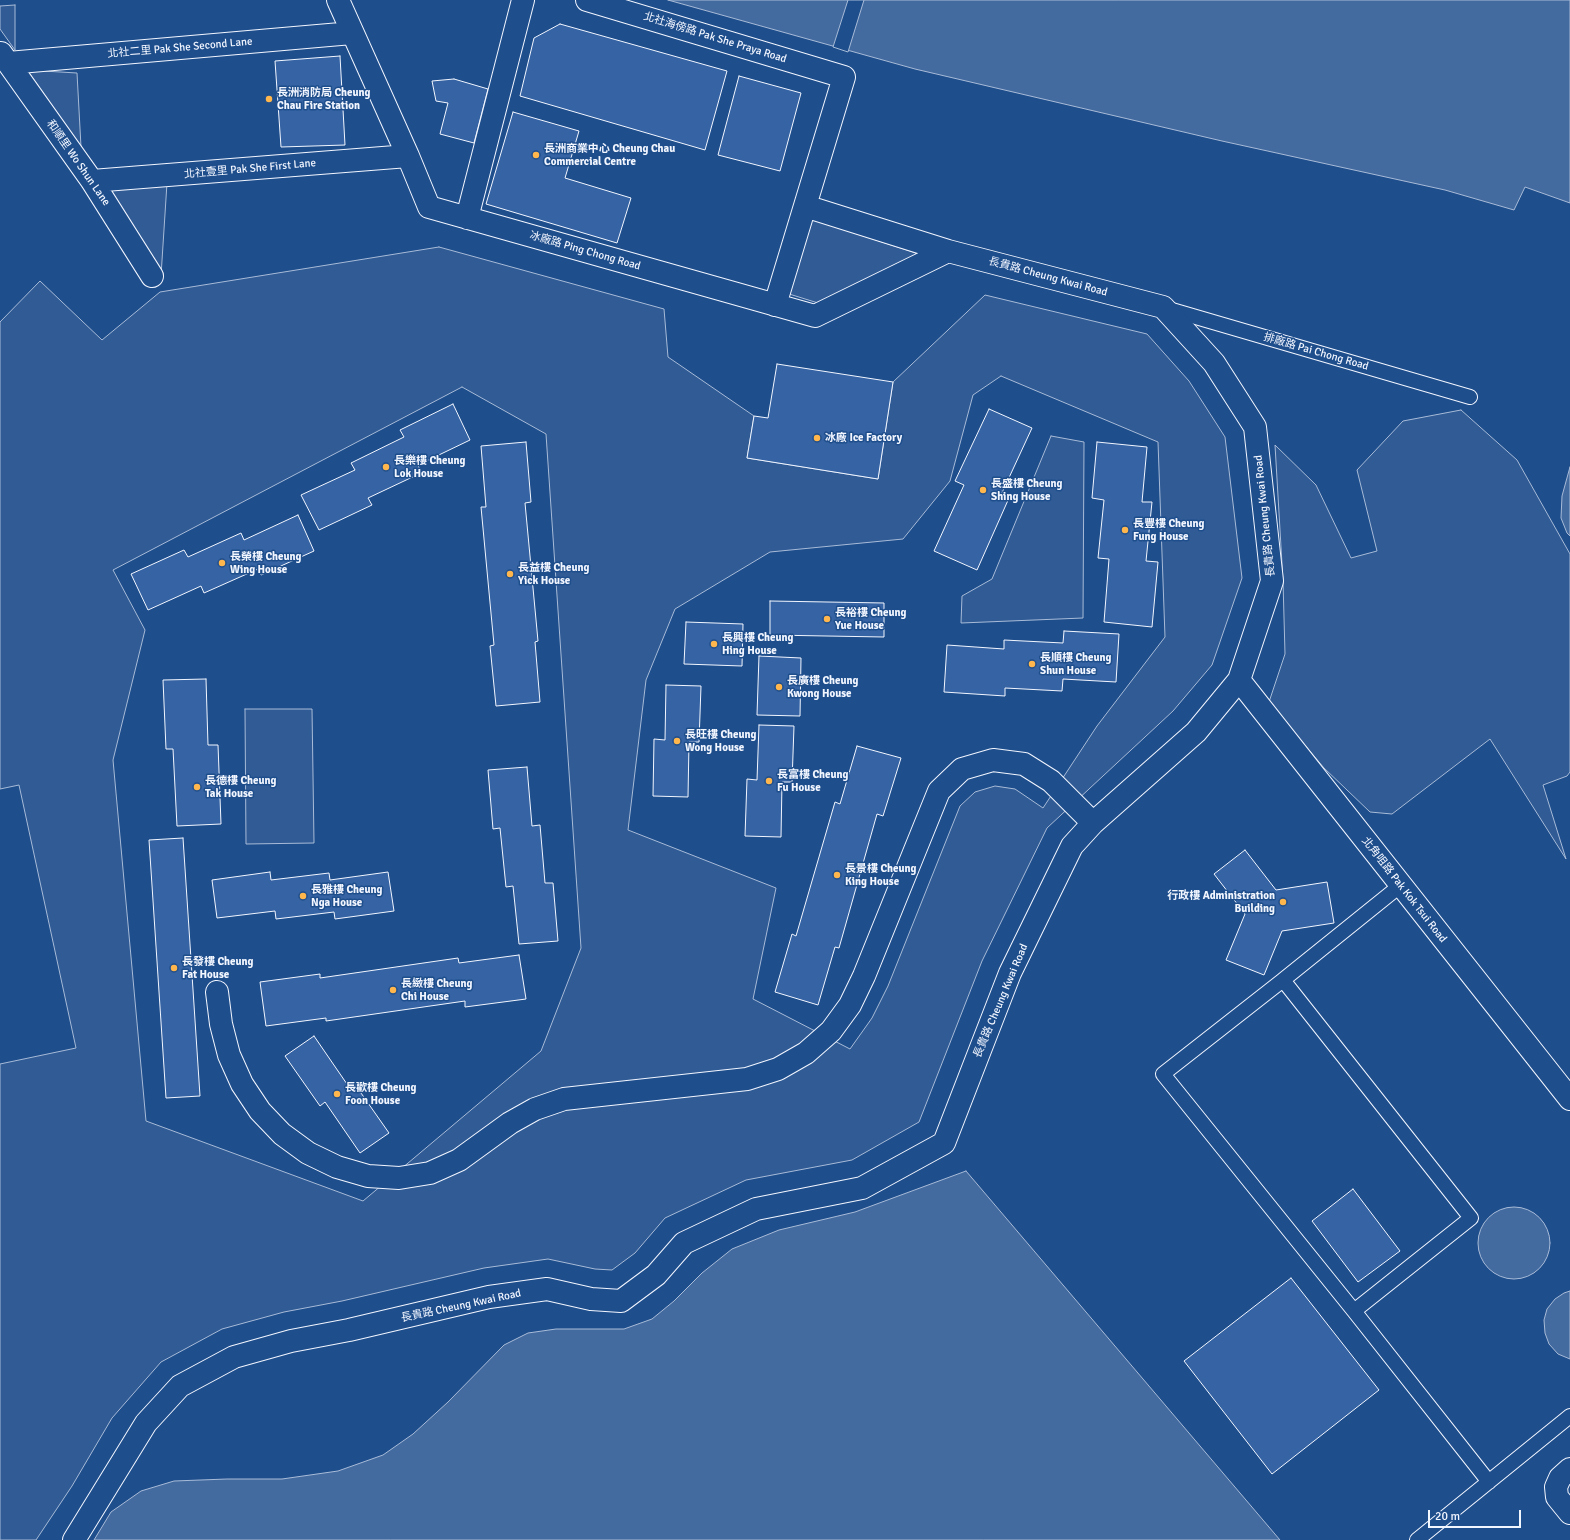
<!DOCTYPE html>
<meta charset="utf-8">
<style>
body{margin:0}
#map{position:relative;width:1570px;height:1540px;overflow:hidden;background:#1f4e8c;font-family:Signika,sans-serif}
canvas{display:block}
.scale{position:absolute;left:1428px;top:1510px;width:93px;height:18px;box-sizing:border-box;border:2px solid #f2f6ff;border-top:0;padding-left:5px;font-size:12px;line-height:14px;white-space:nowrap;color:#f2f6ff;-webkit-text-stroke:3px #1f4e8c;paint-order:stroke}
</style>
<div id="map">
<canvas width="1570" height="1540"></canvas>
<div class="scale">20 m</div>
</div>
<script>
const ctx = document.querySelector('canvas').getContext('2d');
ctx.lineJoin = 'round';
function paint(path, color) {
  ctx.fillStyle = color;
  ctx.fill(path, 'evenodd');
}
function poly(rows) {
  const path = new Path2D();
  for (const r of rows) {
    if (r.length === 3) {
      path.moveTo(r[0] + r[2], r[1]);
      path.arc(r[0], r[1], r[2], 0, 2 * Math.PI);
      continue;
    }
    path.moveTo(r[0], r[1]);
    for (let i = 2; i < r.length; i += 2) path.lineTo(r[i], r[i + 1]);
  }
  return path;
}
function stroke(path, color, width, dash) {
  ctx.strokeStyle = color;
  ctx.lineWidth = width;
  ctx.lineCap = dash ? 'butt' : 'round';
  ctx.setLineDash(dash || []);
  ctx.stroke(path);
}
function write(font, color, halo, rows, align = 'center') {
  ctx.font = font + ' Signika,"Noto Sans TC",sans-serif';
  ctx.lineWidth = 3;
  ctx.setLineDash([]);
  ctx.textBaseline = 'middle';
  ctx.strokeStyle = halo;
  ctx.fillStyle = color;
  for (const [text, x, y, turn = 0] of rows) {
    ctx.save();
    ctx.translate(x, y);
    ctx.rotate((+turn || 0) * Math.PI / 180);
    ctx.textAlign = isNaN(turn) ? turn : align;
    if (halo) ctx.strokeText(text, 0, 0);
    ctx.fillText(text, 0, 0);
    ctx.restore();
  }
}
const built = poly([
 [15,5,15,50,0,29,0,6,15,5],
 [27,70,77,73,81,147,27,70],
 [167,183,161,276,107,188,167,183],
 [811,219,919,254,818,303,786,293,811,219],
 [439,247,664,309,668,357,754,416,747,458,878,479,893,382,985,295,1147,334,1189,381,1225,437,1242,578,1212,665,1173,711,1047,828,982,961,919,1122,852,1160,746,1180,665,1218,635,1253,612,1270,595,1269,548,1259,484,1268,342,1301,284,1312,222,1329,161,1362,112,1418,72,1486,36,1540,0,1540,0,1064,76,1048,19,785,0,789,0,322,40,281,102,340,160,292,439,247],
 [1001,376,1158,442,1165,637,1097,726,1043,808,1015,789,995,786,975,792,960,806,888,986,872,1018,850,1049,753,999,776,888,628,830,646,680,675,609,770,552,903,539,950,481,973,395,1001,376],
 [462,387,546,434,581,948,541,1051,363,1201,146,1121,113,760,145,630,113,570,462,387],
 [1461,410,1517,460,1570,554,1570,772,1567,776,1543,785,1566,859,1490,739,1392,814,1370,812,1324,768,1269,702,1285,654,1283,581,1275,445,1316,485,1351,558,1377,551,1357,470,1403,421,1461,410],
 [1051,436,1084,442,1083,618,961,623,962,596,992,579,1051,436],
 [245,709,312,709,314,843,246,844,245,709]
]);
paint(built, '#305b95');
stroke(built, '#a8bbd7', 1);
const water = poly([
 [668,0,1570,0,1570,203,1525,187,1514,210,1445,190,1222,141,915,69,668,0],
 [1570,467,1570,536,1567,533,1561,518,1562,496,1570,467],
 [966,1171,1280,1540,94,1540,111,1512,141,1491,174,1481,227,1479,282,1479,338,1471,383,1455,413,1434,448,1402,504,1345,528,1333,556,1329,624,1329,652,1319,674,1301,702,1273,732,1249,779,1230,855,1212,966,1171],
 [1514,1243,36],
 [1570,1291,1570,1359,1558,1354,1549,1344,1545,1333,1544,1320,1547,1309,1555,1299,1564,1293,1570,1291]
]);
paint(water, '#446ba0');
stroke(water, '#a8bbd7', 1);
const pier = poly([
 [848,0,864,0,848,52,833,47,848,0]
]);
paint(pier, '#1f4e8c');
stroke(pier, '#a8bbd7', 1);
const building = poly([
 [560,24,727,71,705,150,520,96,534,38,560,24],
 [340,56,345,145,281,147,275,61,340,56],
 [739,76,801,93,780,171,718,155,739,76],
 [454,79,488,89,474,143,440,134,448,103,436,101,432,81,454,79],
 [513,112,579,131,565,178,631,198,617,243,486,204,513,112],
 [777,364,893,382,878,479,747,458,754,416,768,418,777,364],
 [453,404,470,440,418,465,421,473,368,498,372,505,319,530,301,495,355,470,351,463,404,437,400,430,453,404],
 [989,409,1032,428,1001,495,1009,498,977,570,934,551,964,485,955,481,989,409],
 [526,442,531,502,525,503,538,641,535,642,540,702,496,706,490,646,494,645,481,507,486,507,481,446,526,442],
 [1097,442,1147,447,1142,502,1152,502,1146,561,1158,562,1152,627,1104,622,1109,559,1098,558,1104,500,1092,498,1097,442],
 [298,515,314,551,261,575,258,569,204,593,201,586,148,610,131,574,184,550,188,557,241,533,244,540,298,515],
 [770,601,884,603,884,637,770,635,770,601],
 [686,622,743,624,742,666,684,664,686,622],
 [1064,631,1119,634,1116,682,1063,679,1062,691,1005,688,1005,696,944,692,947,645,1004,649,1004,640,1063,643,1064,631],
 [759,656,801,658,800,716,757,715,759,656],
 [206,679,208,745,218,745,221,824,177,826,173,749,166,749,163,680,206,679],
 [666,685,701,686,699,742,689,742,688,797,653,796,654,739,665,740,666,685],
 [759,725,794,726,792,782,782,782,781,837,745,836,747,779,757,780,759,725],
 [857,746,901,758,883,816,877,814,839,948,835,947,818,1005,775,992,792,934,796,936,835,802,840,804,857,746],
 [527,767,532,826,540,825,545,883,553,883,558,941,519,944,513,886,506,887,500,828,493,829,488,770,527,767],
 [183,838,200,1096,166,1098,149,840,183,838],
 [1245,850,1276,890,1327,882,1334,923,1282,931,1264,975,1226,960,1245,914,1214,874,1245,850],
 [270,872,271,880,329,873,330,880,388,872,394,911,335,919,334,912,276,919,275,911,217,918,212,880,270,872],
 [519,955,526,999,465,1007,465,1001,326,1021,326,1018,266,1026,260,982,320,974,320,978,458,958,459,963,519,955],
 [314,1036,349,1087,354,1083,389,1133,360,1153,325,1102,320,1106,285,1056,314,1036],
 [1353,1189,1400,1251,1358,1282,1312,1221,1353,1189],
 [1291,1278,1379,1390,1272,1474,1184,1361,1291,1278]
]);
paint(building, '#3563a3');
stroke(building, '#f2f6ff', 1);
const lane = poly([
 [1165,308,1470,397],
 [1283,980,1401,885],
 [1354,1311,1471,1218,1283,980,1163,1074,1354,1311,1489,1482],
 [1417,1540,1570,1416]
]);
const street = poly([
 [338,0,408,156,429,207,815,316,948,251],
 [587,0,844,77,775,305],
 [1,53,92,181,152,276],
 [8,63,352,33],
 [92,181,408,156],
 [467,218,523,0],
 [1239,680,1570,1099],
 [217,992,221,1024,229,1055,242,1084,260,1111,282,1134,308,1153,337,1167,368,1176,399,1178,430,1173,459,1160,510,1123,535,1109,564,1099,747,1079,778,1069,806,1053,831,1031,850,1005,864,976,939,791,962,769,993,760,1024,764,1051,781,1093,823],
 [1570,1469,1560,1478,1556,1487,1557,1497,1570,1513],
 [74,1540,146,1423,180,1386,234,1357,291,1341,349,1330,489,1297,547,1289,591,1299,621,1301,656,1275,684,1243,756,1209,862,1188,944,1143,1010,973,1072,846,1093,823,1196,732,1239,680,1272,581,1255,427,1214,363,1163,307,948,251,805,206]
]);
stroke(lane, '#f2f6ff', 16);
stroke(street, '#f2f6ff', 24);
stroke(lane, '#1f4e8c', 14);
stroke(street, '#1f4e8c', 22);
for (const [x, y, r, color] of [
 [269,99,4,"#ffb74d"],
 [536,155,4,"#ffb74d"],
 [817,438,4,"#ffb74d"],
 [386,467,4,"#ffb74d"],
 [983,490,4,"#ffb74d"],
 [1125,530,4,"#ffb74d"],
 [222,563,4,"#ffb74d"],
 [510,574,4,"#ffb74d"],
 [827,619,4,"#ffb74d"],
 [714,644,4,"#ffb74d"],
 [1032,664,4,"#ffb74d"],
 [779,687,4,"#ffb74d"],
 [677,741,4,"#ffb74d"],
 [769,781,4,"#ffb74d"],
 [197,787,4,"#ffb74d"],
 [837,875,4,"#ffb74d"],
 [303,896,4,"#ffb74d"],
 [1283,902,4,"#ffb74d"],
 [174,968,4,"#ffb74d"],
 [393,990,4,"#ffb74d"],
 [337,1094,4,"#ffb74d"]
]) {
  const dot = new Path2D();
  dot.arc(x, y, r, 0, 2 * Math.PI);
  ctx.fillStyle = color;
  ctx.fill(dot);
  stroke(dot, '#1f4e8c', 1.5);
}
write('11px', '#f2f6ff', '#1f4e8c', [
 ["北社海傍路 Pak She Praya Road",715,38,17],
 ["北社二里 Pak She Second Lane",180,48,-5],
 ["和順里 Wo Shun Lane",78,163,55],
 ["北社壹里 Pak She First Lane",250,169,-5],
 ["冰廠路 Ping Chong Road",585,251,16],
 ["長貴路 Cheung Kwai Road",1048,277,15],
 ["排廠路 Pai Chong Road",1316,352,16],
 ["長貴路 Cheung Kwai Road",1265,516,-96],
 ["北角咀路 Pak Kok Tsui Road",1404,890,52],
 ["長貴路 Cheung Kwai Road",1001,1001,-67],
 ["長貴路 Cheung Kwai Road",461,1306,-12]
]);
write('bold 11px', '#f2f6ff', '#1f4e8c', [
 ["長洲消防局 Cheung",277,93],
 ["Chau Fire Station",277,106],
 ["長洲商業中心 Cheung Chau",544,149],
 ["Commercial Centre",544,162],
 ["冰廠 Ice Factory",825,438],
 ["長樂樓 Cheung",394,461],
 ["Lok House",394,474],
 ["長盛樓 Cheung",991,484],
 ["Shing House",991,497],
 ["長豐樓 Cheung",1133,524],
 ["Fung House",1133,537],
 ["長榮樓 Cheung",230,557],
 ["Wing House",230,570],
 ["長益樓 Cheung",518,568],
 ["Yick House",518,581],
 ["長裕樓 Cheung",835,613],
 ["Yue House",835,626],
 ["長興樓 Cheung",722,638],
 ["Hing House",722,651],
 ["長順樓 Cheung",1040,658],
 ["Shun House",1040,671],
 ["長廣樓 Cheung",787,681],
 ["Kwong House",787,694],
 ["長旺樓 Cheung",685,735],
 ["Wong House",685,748],
 ["長富樓 Cheung",777,775],
 ["Fu House",777,788],
 ["長德樓 Cheung",205,781],
 ["Tak House",205,794],
 ["長景樓 Cheung",845,869],
 ["King House",845,882],
 ["長雅樓 Cheung",311,890],
 ["Nga House",311,903],
 ["行政樓 Administration",1275,896,"right"],
 ["Building",1275,909,"right"],
 ["長發樓 Cheung",182,962],
 ["Fat House",182,975],
 ["長緻樓 Cheung",401,984],
 ["Chi House",401,997],
 ["長歡樓 Cheung",345,1088],
 ["Foon House",345,1101]
], 'left');
</script>
